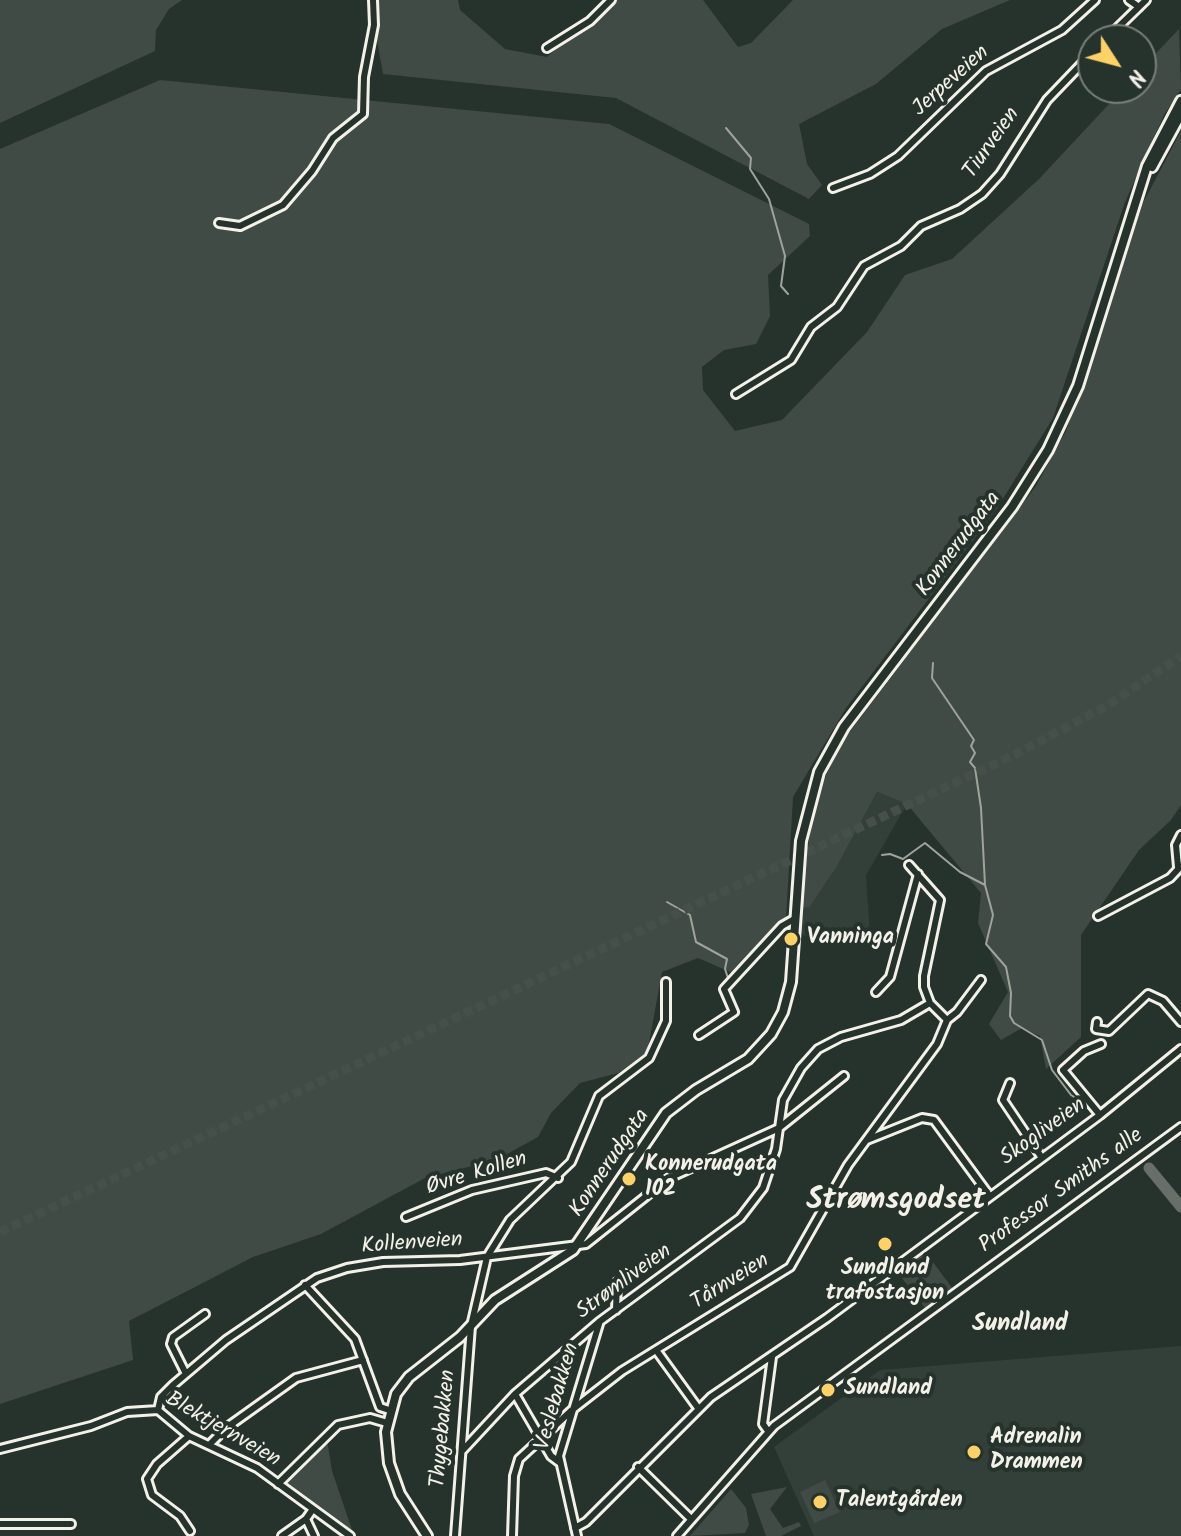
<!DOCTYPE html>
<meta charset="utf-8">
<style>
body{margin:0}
#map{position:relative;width:1181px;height:1536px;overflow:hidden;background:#26332d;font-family:Kalam,sans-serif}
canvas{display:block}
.north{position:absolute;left:1077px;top:24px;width:80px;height:80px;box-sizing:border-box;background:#26332d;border:2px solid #787f78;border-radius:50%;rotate:126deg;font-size:22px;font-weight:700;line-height:32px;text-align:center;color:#f4f1e8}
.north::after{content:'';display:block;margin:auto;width:28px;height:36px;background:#ffd166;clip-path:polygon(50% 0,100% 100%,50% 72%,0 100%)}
</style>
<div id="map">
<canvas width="1181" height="1536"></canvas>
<div class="north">N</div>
</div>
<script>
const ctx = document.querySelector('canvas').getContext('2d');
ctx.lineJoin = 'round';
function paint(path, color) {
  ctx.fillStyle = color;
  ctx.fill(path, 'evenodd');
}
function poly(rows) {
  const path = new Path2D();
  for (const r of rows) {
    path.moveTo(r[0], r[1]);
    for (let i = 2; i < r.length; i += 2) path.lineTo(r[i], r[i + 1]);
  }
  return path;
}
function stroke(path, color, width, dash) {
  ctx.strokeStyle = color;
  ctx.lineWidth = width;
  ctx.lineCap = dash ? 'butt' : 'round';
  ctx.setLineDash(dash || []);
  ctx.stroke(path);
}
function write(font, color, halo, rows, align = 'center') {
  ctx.font = font + ' Kalam,sans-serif';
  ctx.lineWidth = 8;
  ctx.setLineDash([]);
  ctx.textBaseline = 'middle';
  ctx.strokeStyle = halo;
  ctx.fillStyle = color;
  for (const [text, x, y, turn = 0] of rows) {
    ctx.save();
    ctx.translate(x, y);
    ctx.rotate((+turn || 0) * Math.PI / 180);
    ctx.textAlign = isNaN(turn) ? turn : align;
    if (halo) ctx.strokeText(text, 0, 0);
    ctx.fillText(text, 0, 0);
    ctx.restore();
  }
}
paint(poly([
 [877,792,907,804,866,875,870,935,848,933,814,946,801,932,801,907,809,908,836,868],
 [1181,1346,1181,1536,814,1536,774,1447,880,1370]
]), '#333f39');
paint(poly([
 [0,0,182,0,169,9,156,30,155,51,0,123],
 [370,0,458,0,460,10,505,49,547,57,613,0,703,0,738,47,751,43,793,0,1010,0,942,29,876,84,799,124,807,164,822,185,809,199,616,98,383,74],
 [1179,29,1181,89,1164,115,1125,202,1053,418,996,510,846,708,793,797,786,918,774,933,735,974,698,958,662,972,647,1054,618,1073,580,1083,551,1113,538,1137,496,1160,425,1178,321,1234,253,1257,129,1321,133,1360,0,1404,0,149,160,80,609,124,809,224,810,236,768,275,770,316,756,344,724,350,702,367,703,390,735,431,782,420,867,332,905,275,952,259,1039,179,1124,88,1141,88,1141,69],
 [1181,131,1181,805,1171,820,1139,850,1081,935,1081,1037,1046,1069,1040,1036,1022,1028,1001,1040,989,1024,1008,992,978,923,981,893,907,804,877,792,836,868,809,908,801,907,813,805,839,746,1036,486,1066,431,1143,203],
 [923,1249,953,1289,925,1308,895,1269],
 [327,1440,332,1471,352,1530,286,1487,289,1475],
 [825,1480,840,1512,814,1523,800,1492],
 [787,1487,770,1509,783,1528,799,1522,801,1526,781,1536,766,1536,751,1494],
 [731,1489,746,1508,749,1525,745,1533,690,1536]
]), '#414b45');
stroke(poly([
 [726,128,751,158,750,169,769,199,785,256,781,286,788,294],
 [933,663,932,678,974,740,971,746,975,753,970,762,975,768,981,808,985,885],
 [882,855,890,854,903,859,925,843,960,872,985,885,993,915,986,944,1006,967,1011,993,1010,1016,1014,1023,1042,1040,1052,1070,1071,1095,1094,1110],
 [667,902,690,915,696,942,727,959,725,969,728,978]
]), '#9fa39b', 2);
stroke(poly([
 [1149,1168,1181,1207]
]), '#676f68', 11);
stroke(poly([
 [0,1232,1014,755,1108,705,1181,656]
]), '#455049', 9, [9, 4.5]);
const minor = poly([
 [1129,0,1139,7],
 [1105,40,1146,0],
 [547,48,590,21,611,0],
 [833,188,870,174,898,156,986,71,1062,30,1095,0],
 [219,223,240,226,283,205,312,171,333,138,363,114,364,77,374,25,373,0],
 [736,394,791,360,811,327,837,307,864,266,901,246,921,226,960,209,982,194,1000,174,1047,100,1093,52],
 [1178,867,1176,845,1181,835],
 [1098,916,1170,878,1181,866],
 [876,992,890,977,918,874],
 [947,1020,957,1012,981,980],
 [1097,1022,1096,1029,1109,1031,1148,994,1163,1001,1181,1022],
 [699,1035,734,1012,724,989,782,926,796,918],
 [1010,1083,1003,1100,1042,1158],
 [1100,1115,1063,1070,1084,1051,1101,1044],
 [867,1140,922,1118,934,1120,989,1195],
 [406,1217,472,1190,546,1173,558,1178],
 [305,1285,355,1339,380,1407,389,1410],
 [616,1310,617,1282],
 [656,1350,698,1408],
 [186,1374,171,1344,173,1337,205,1314],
 [515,1394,551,1456,559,1462],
 [158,1410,161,1397,173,1385,226,1340,317,1278,347,1268,383,1262,460,1260,586,1244,669,1178,779,1128,844,1076],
 [768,1431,763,1424,772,1357],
 [189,1436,157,1464,147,1479,152,1495,180,1516,190,1531],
 [210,1444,226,1428,296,1378,363,1360],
 [0,1449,91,1426,127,1412,158,1410,189,1436,257,1468,350,1536],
 [462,1451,515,1394,599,1322,740,1218,763,1188,776,1149,783,1100,801,1068,818,1049,841,1037,901,1020,930,1003],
 [638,1467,691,1519],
 [278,1484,338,1425,370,1418,387,1423],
 [313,1509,306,1519,314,1536],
 [0,1524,71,1524],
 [575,1528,586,1522,711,1397,827,1318,1100,1115,1181,1049],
 [282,1536,306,1519],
 [455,1536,471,1326,487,1257,510,1220,571,1162,599,1096,649,1058,666,1021,666,982],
 [512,1536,514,1476,519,1459,572,1410,622,1371,790,1267,848,1165,937,1044,947,1020,930,1003,924,987,924,976,940,900,909,865],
 [577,1536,559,1456,599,1324],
 [677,1536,774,1426,1181,1127]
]);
const major = poly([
 [1152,167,1181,114],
 [427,1536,400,1494,389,1463,386,1432,396,1394,409,1377,460,1337,495,1300,573,1250,666,1113,696,1090,748,1059,771,1034,783,1012,791,982,801,841,819,772,844,727,1012,507,1048,450,1078,386,1147,166,1181,101]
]);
stroke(minor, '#f4f1e8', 12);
stroke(major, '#f4f1e8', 14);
stroke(minor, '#26332d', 6);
stroke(major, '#26332d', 8);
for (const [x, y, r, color] of [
 [791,939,8,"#ffd166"],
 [629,1179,8,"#ffd166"],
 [885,1244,8,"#ffd166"],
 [828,1390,8,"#ffd166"],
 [974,1452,8,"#ffd166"],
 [820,1502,8,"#ffd166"]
]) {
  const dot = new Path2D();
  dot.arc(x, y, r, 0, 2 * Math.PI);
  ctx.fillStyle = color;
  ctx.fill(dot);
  stroke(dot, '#26332d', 3);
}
write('22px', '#f4f1e8', '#26332d', [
 ["Jerpeveien",952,82,-42],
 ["Tiurveien",993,144,-55],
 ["Konnerudgata",960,545,-53],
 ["Skogliveien",1044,1133,-36],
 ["Konnerudgata",611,1164,-56],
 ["Øvre Kollen",477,1175,-17],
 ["Professor Smiths alle",1062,1192,-36],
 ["Kollenveien",412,1245,-4],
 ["Strømliveien",625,1283,-36],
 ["Tårnveien",731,1283,-32],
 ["Veslebakken",559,1397,-74],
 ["Thygebakken",445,1429,-85],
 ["Blektjernveien",222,1431,30]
]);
write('bold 22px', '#f4f1e8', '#26332d', [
 ["Vanninga",807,939],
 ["Konnerudgata",645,1166],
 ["102",645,1191],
 ["Sundland",885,1270,"center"],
 ["trafostasjon",885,1295,"center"],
 ["Sundland",844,1390],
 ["Adrenalin",990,1439],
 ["Drammen",990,1464],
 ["Talentgården",836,1502]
], 'left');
write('bold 24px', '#f4f1e8', '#26332d', [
 ["Sundland",1020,1326]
]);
write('bold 30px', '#f4f1e8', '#26332d', [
 ["Strømsgodset",896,1203]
]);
</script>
